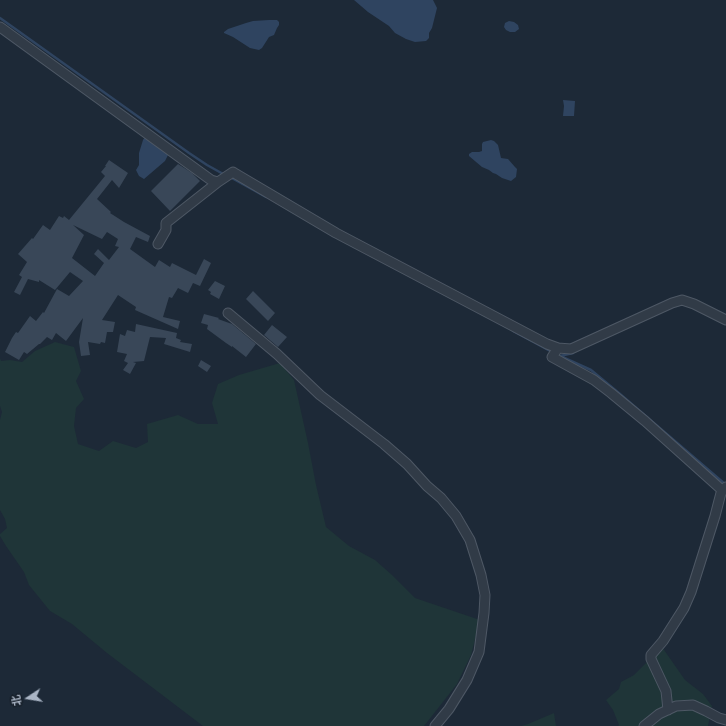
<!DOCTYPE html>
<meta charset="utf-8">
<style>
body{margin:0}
#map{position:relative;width:726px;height:726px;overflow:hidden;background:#1d2937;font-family:Helvetica,"Noto Sans SC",sans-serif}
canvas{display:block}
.north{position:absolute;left:8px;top:678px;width:40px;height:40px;-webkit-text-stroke:3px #17202b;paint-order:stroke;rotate:258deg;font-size:11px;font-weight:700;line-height:16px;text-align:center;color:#aab5c5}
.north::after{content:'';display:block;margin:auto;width:14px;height:18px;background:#aab5c5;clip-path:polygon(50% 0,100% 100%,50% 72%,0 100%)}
</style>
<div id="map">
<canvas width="726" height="726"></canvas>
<div class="north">北</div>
</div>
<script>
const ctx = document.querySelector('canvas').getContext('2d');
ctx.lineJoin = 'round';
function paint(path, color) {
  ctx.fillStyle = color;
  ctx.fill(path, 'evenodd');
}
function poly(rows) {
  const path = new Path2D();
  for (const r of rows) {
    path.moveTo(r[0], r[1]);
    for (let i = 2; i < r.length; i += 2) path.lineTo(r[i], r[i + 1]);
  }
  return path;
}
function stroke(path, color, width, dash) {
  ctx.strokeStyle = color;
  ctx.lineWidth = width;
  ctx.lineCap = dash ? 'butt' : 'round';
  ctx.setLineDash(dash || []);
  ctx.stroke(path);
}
paint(poly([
 [55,342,74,347,81,371,76,381,84,399,76,408,74,426,78,444,99,451,113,441,136,448,148,442,147,424,178,415,198,424,218,424,212,403,218,384,239,375,280,363,294,380,308,443,316,485,326,527,349,546,375,560,392,575,415,598,480,620,471,655,457,684,424,726,203,726,107,653,72,624,50,611,29,585,24,572,6,546,0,536,0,534,7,528,5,519,0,510,0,420,2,412,0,406,0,358,1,361,10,360,22,362,35,351],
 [662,647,685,680,703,694,712,706,708,726,618,726,619,725,613,710,606,700,619,689,621,682,634,675],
 [554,713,556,726,521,726,528,724]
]), '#1f3538');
paint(poly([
 [354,0,433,0,437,8,432,28,429,33,429,38,426,41,415,42,406,39,395,33,389,26,368,12],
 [269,20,277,20,279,22,279,25,277,28,274,35,269,37,262,48,259,50,250,48,233,37,224,33,224,32,228,29,246,23,253,21],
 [509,21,514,22,518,25,519,29,515,32,510,32,506,30,504,27,505,23],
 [563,100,575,101,574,116,563,116,564,106],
 [146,135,169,153,165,161,144,179,139,176,136,170,139,165,139,153,143,140],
 [491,140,494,141,498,145,501,158,508,159,515,167,517,169,516,177,511,181,502,178,496,174,493,173,489,170,482,167,469,156,469,154,472,152,479,152,482,151,482,144,483,142]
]), '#2f4460');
stroke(poly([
 [0,18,189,153,207,165,225,175],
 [230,177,266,197],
 [513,331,552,352],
 [557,354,560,356,573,353],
 [560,356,591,370,620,394,726,485]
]), '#2f4460', 2.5);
paint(poly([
 [109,160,128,173,119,188,112,180,97,199,111,212,110,213,124,222,150,236,148,242,136,237,130,249,155,267,159,260,170,267,172,263,196,275,204,259,211,263,200,286,193,283,188,293,178,288,172,298,169,297,163,317,180,321,178,329,135,310,136,307,118,295,102,320,115,322,113,332,107,332,105,343,101,342,100,344,88,342,90,355,81,356,79,342,83,318,66,341,56,333,52,340,47,337,40,344,39,344,27,354,24,352,19,360,5,352,12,338,16,332,18,333,30,316,36,321,43,312,44,313,57,289,69,296,83,281,70,272,55,290,39,280,39,282,28,279,20,295,14,292,22,277,19,275,27,262,18,254,32,238,33,239,43,225,50,230,59,216,63,218,64,216,69,220,105,176,101,172,106,166,105,166],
 [73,225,102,239,107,232,118,239,115,246,119,247,109,260,98,249,94,254,104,263,95,276,72,258,84,235],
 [178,164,192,173,200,181,170,211,151,191],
 [215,281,225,286,219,299,210,294,211,292,208,290],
 [253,291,275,313,268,321,246,299],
 [204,314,219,318,218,319,232,324,256,344,246,357,232,346,232,347,226,343,207,329,208,325,201,323],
 [136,324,177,333,176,338,181,340,180,342,192,344,190,352,164,344,166,338,150,337,144,361,133,362,136,363,130,374,123,370,128,363,124,361,127,354,117,352,120,334,125,336,127,330,135,332],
 [272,325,287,337,278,347,264,335],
 [201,360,211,366,207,372,198,366]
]), '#394758');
const street = poly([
 [0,27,211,180,218,182,233,172,236,174,336,233,547,344,558,348,571,349,672,303,682,300,694,304,726,320],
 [158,244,166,230,166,223,218,182],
 [228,313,277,354,320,395,384,444,407,464,427,486,441,498,456,516,470,540,481,575,485,595,484,613,479,652,467,680,449,709,435,726],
 [558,348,552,357,594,380,611,393,645,421,723,491],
 [668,710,666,691,651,659,651,655,663,641,684,608,691,592,715,516,721,493,726,487],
 [644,726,659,714,676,706,693,705,706,711,719,718,726,720]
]);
stroke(street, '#4e5865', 11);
stroke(street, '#313b47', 9);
</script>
